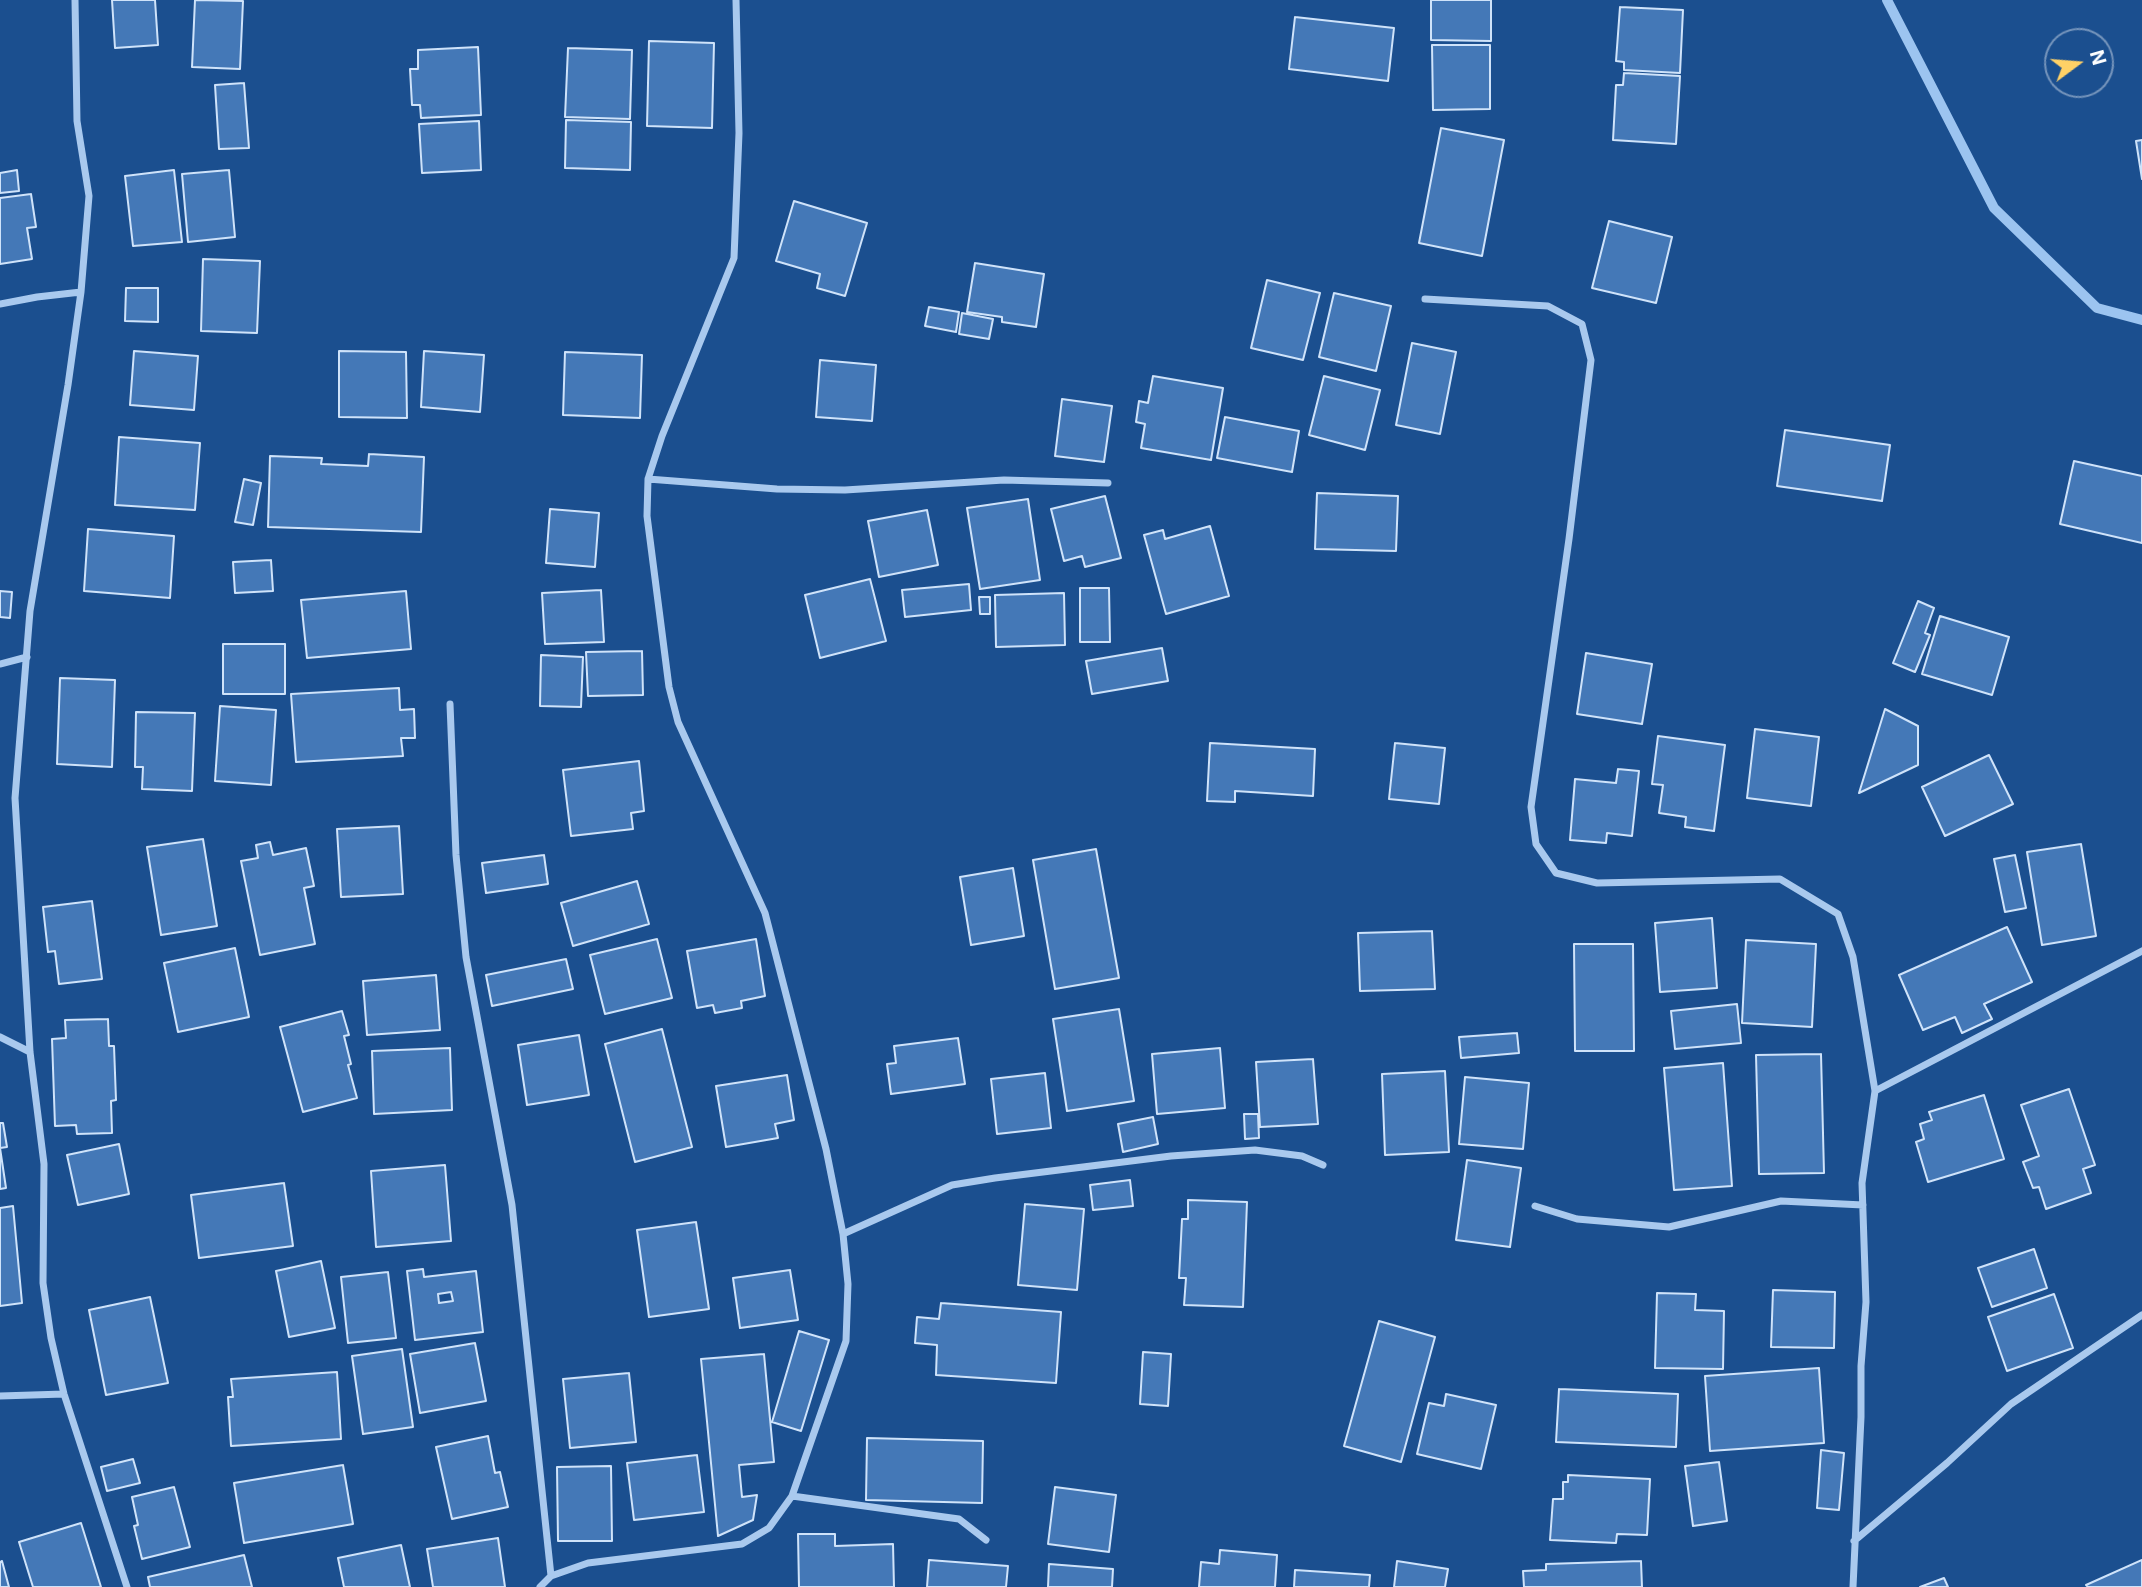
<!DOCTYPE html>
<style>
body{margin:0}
#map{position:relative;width:2142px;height:1587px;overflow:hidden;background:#1b4f8f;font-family:Inter,sans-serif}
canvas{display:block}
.north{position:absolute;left:2044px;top:28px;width:70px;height:70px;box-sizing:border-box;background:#1b4f8f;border:2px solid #7695bc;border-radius:50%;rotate:74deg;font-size:19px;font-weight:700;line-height:28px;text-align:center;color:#fff}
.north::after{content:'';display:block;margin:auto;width:24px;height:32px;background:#ffd166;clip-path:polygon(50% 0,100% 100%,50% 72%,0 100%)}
</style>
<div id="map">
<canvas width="2142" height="1587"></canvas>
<div class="north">N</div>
</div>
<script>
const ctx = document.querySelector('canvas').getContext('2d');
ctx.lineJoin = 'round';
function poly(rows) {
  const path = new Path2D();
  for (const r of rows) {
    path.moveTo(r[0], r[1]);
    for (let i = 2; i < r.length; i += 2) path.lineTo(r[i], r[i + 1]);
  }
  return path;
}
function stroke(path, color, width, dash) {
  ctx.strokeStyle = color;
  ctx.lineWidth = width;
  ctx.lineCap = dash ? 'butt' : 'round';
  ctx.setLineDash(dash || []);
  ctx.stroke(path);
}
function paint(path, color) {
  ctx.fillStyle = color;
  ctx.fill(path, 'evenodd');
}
stroke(poly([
 [1887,0,1994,208,2097,308,2142,320]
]), '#9cc4f0', 10);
const building = poly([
 [112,0,155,0,158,45,115,48,112,0],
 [195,0,243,1,240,69,192,67,195,0],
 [1431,0,1491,0,1491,41,1431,40,1431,0],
 [1620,7,1683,10,1680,73,1624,70,1624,62,1616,61,1620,7],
 [1295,17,1394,28,1388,81,1289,69,1295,17],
 [649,41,714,43,712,128,647,126,649,41],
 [1432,45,1490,45,1490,109,1433,110,1432,45],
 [478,47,481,115,421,118,420,105,412,105,410,69,418,69,418,50,478,47],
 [568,48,632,50,630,119,565,117,568,48],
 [1624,73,1680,76,1676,144,1613,140,1616,85,1623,85,1624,73],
 [244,83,249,148,219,149,215,85,244,83],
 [566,120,631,122,630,170,565,168,566,120],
 [479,121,481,170,422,173,419,124,479,121],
 [1441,128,1504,140,1482,256,1419,243,1441,128],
 [2142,140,2142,179,2136,141,2142,140],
 [17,170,19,191,0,193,0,173,17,170],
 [174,170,182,242,133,246,125,176,174,170],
 [229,170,235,237,188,242,182,174,229,170],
 [31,194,36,227,27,228,32,259,0,264,0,198,31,194],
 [794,201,867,223,845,296,817,288,820,274,776,261,794,201],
 [1609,221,1672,237,1656,303,1592,288,1609,221],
 [203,259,260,261,257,333,201,331,203,259],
 [975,263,1044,274,1036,327,1002,322,1002,317,967,312,975,263],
 [1267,280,1320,293,1303,360,1251,348,1267,280],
 [126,288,158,288,158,322,125,321,126,288],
 [1334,293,1391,306,1376,371,1319,357,1334,293],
 [929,307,959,312,956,332,925,326,929,307],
 [962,313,993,319,989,339,959,334,962,313],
 [1412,343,1456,352,1440,434,1396,425,1412,343],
 [134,351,198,356,194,410,130,405,134,351],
 [339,351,406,352,407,418,339,417,339,351],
 [424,351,484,355,480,412,421,407,424,351],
 [565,352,642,355,640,418,563,415,565,352],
 [820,360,876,365,872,421,816,417,820,360],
 [1153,376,1223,388,1211,460,1141,448,1145,424,1136,422,1139,401,1148,403,1153,376],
 [1324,376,1380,390,1365,450,1309,435,1324,376],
 [1062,399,1112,406,1104,462,1055,456,1062,399],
 [1225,417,1299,431,1292,472,1217,458,1225,417],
 [1785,430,1890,445,1882,501,1777,486,1785,430],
 [119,437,200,443,195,510,115,505,119,437],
 [369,454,424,457,421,532,268,527,270,456,322,458,321,464,368,466,369,454],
 [2074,461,2142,476,2142,543,2060,524,2074,461],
 [244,479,261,483,253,525,235,522,244,479],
 [1317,493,1398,496,1396,551,1315,549,1317,493],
 [1105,496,1121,558,1085,567,1082,556,1064,561,1051,509,1105,496],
 [1028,499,1040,580,980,589,967,508,1028,499],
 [550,509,599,513,595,567,546,563,550,509],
 [927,510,938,565,879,577,868,521,927,510],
 [1210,526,1229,596,1166,614,1144,535,1163,530,1165,539,1210,526],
 [88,529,174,536,170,598,84,591,88,529],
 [271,560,273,591,235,593,233,562,271,560],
 [870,579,886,641,820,658,805,595,870,579],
 [969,584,971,610,905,617,902,590,969,584],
 [1080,588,1109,588,1110,642,1080,642,1080,588],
 [601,590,604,642,545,644,542,593,601,590],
 [0,591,12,592,10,618,0,617,0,591],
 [406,591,411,649,307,658,301,600,406,591],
 [1064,593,1065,645,996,647,995,595,1064,593],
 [979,597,990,597,990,614,980,614,979,597],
 [1918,601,1934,608,1925,633,1930,635,1915,672,1893,663,1918,601],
 [1940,616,2009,637,1992,695,1922,674,1940,616],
 [223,644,285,644,285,694,223,694,223,644],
 [1162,648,1168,681,1092,694,1086,661,1162,648],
 [642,651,643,695,588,696,586,652,642,651],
 [1586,653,1652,664,1642,724,1577,714,1586,653],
 [541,655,583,657,581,707,540,706,541,655],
 [60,678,115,680,112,767,57,764,60,678],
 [399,688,400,710,414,709,415,738,401,738,403,756,296,762,291,694,399,688],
 [220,706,276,710,271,785,215,781,220,706],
 [1885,709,1918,726,1918,765,1859,793,1885,709],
 [136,712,195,713,192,791,142,789,143,767,135,767,136,712],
 [1755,729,1819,737,1811,806,1747,798,1755,729],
 [1658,736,1725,745,1714,831,1685,827,1686,817,1659,813,1663,785,1652,784,1658,736],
 [1210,743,1315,749,1313,796,1235,791,1235,802,1207,801,1210,743],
 [1395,743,1445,748,1439,804,1389,799,1395,743],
 [1989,755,2013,804,1945,836,1922,787,1989,755],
 [639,761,644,811,631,813,633,829,571,836,563,770,639,761],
 [1618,769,1639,771,1632,836,1607,833,1606,843,1570,840,1575,779,1616,783,1618,769],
 [399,826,403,894,341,897,337,829,399,826],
 [203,839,217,926,161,935,147,847,203,839],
 [270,842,273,855,306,848,314,886,304,888,315,944,260,955,241,861,258,858,256,845,270,842],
 [2081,844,2096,936,2042,945,2027,852,2081,844],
 [1096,849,1119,978,1055,989,1033,860,1096,849],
 [544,855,548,884,486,893,482,863,544,855],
 [2015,855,2026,908,2005,912,1994,859,2015,855],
 [1013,868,1024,936,971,945,960,877,1013,868],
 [637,881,649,924,573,946,561,903,637,881],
 [92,901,102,979,59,984,55,951,48,952,43,907,92,901],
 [1712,918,1717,988,1660,992,1655,923,1712,918],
 [2007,927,2032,982,1984,1004,1992,1019,1962,1033,1955,1017,1923,1030,1899,975,2007,927],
 [1432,931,1435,989,1360,991,1358,933,1432,931],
 [657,939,672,998,605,1014,590,955,657,939],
 [756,939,765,996,741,1001,742,1008,715,1013,713,1005,697,1008,687,951,756,939],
 [1746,940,1816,944,1812,1027,1742,1023,1746,940],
 [1574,944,1633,944,1634,1051,1575,1051,1574,944],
 [235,948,249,1017,178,1032,164,963,235,948],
 [566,959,573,989,492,1006,486,975,566,959],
 [436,975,440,1030,367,1035,363,981,436,975],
 [1737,1004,1741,1043,1675,1049,1671,1011,1737,1004],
 [1119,1009,1134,1101,1067,1111,1053,1019,1119,1009],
 [342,1011,349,1035,344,1036,351,1064,348,1065,357,1098,303,1112,280,1027,342,1011],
 [108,1019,109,1046,114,1046,116,1100,111,1101,112,1133,77,1134,76,1125,55,1126,52,1039,66,1038,65,1020,108,1019],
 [662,1029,692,1147,635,1162,605,1044,662,1029],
 [1517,1033,1519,1053,1461,1058,1459,1037,1517,1033],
 [579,1035,589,1095,527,1105,518,1045,579,1035],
 [958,1038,965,1084,891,1094,887,1064,896,1063,894,1046,958,1038],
 [450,1048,452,1110,374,1114,372,1051,450,1048],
 [1220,1048,1225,1108,1157,1114,1152,1054,1220,1048],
 [1821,1054,1824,1173,1759,1174,1756,1055,1821,1054],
 [1313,1059,1318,1124,1260,1127,1256,1062,1313,1059],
 [1723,1063,1732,1186,1674,1190,1664,1068,1723,1063],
 [1445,1071,1449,1152,1385,1155,1382,1074,1445,1071],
 [1045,1073,1051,1128,997,1134,991,1079,1045,1073],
 [787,1075,794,1120,775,1124,778,1138,726,1147,716,1086,787,1075],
 [1465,1077,1529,1083,1523,1149,1459,1144,1465,1077],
 [2069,1089,2095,1165,2083,1169,2091,1193,2046,1209,2039,1187,2033,1188,2023,1162,2039,1156,2021,1105,2069,1089],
 [1984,1095,2004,1159,1928,1182,1916,1142,1924,1139,1920,1124,1932,1120,1929,1112,1984,1095],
 [1244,1114,1258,1114,1259,1138,1245,1139,1244,1114],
 [1153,1117,1158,1144,1123,1152,1118,1124,1153,1117],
 [0,1123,3,1123,7,1147,0,1148,6,1188,0,1189,0,1123],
 [119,1144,129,1194,78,1205,67,1155,119,1144],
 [1467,1160,1521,1168,1510,1247,1456,1240,1467,1160],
 [445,1165,451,1241,376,1247,371,1171,445,1165],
 [1130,1180,1133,1206,1093,1210,1090,1185,1130,1180],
 [284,1183,293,1246,199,1258,191,1195,284,1183],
 [1188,1200,1247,1202,1243,1307,1184,1305,1186,1278,1179,1278,1182,1219,1188,1219,1188,1200],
 [1025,1204,1084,1209,1077,1290,1018,1285,1025,1204],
 [13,1206,22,1303,0,1306,0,1208,13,1206],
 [696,1222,709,1309,649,1317,637,1230,696,1222],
 [2034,1249,2047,1288,1992,1307,1978,1268,2034,1249],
 [321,1261,335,1328,289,1337,276,1271,321,1261],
 [423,1269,424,1277,476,1271,483,1332,415,1340,407,1271,423,1269],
 [451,1292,453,1301,439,1303,438,1294,451,1292],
 [790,1270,798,1320,740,1328,733,1278,790,1270],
 [388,1272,396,1338,348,1343,341,1277,388,1272],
 [1773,1290,1835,1292,1834,1348,1771,1347,1773,1290],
 [1657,1293,1696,1294,1695,1310,1724,1311,1723,1369,1655,1368,1657,1293],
 [2054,1294,2073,1348,2007,1371,1988,1317,2054,1294],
 [150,1297,168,1383,106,1395,89,1310,150,1297],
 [941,1303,1061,1312,1056,1383,936,1375,937,1345,915,1343,917,1317,939,1319,941,1303],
 [1379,1321,1435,1337,1401,1462,1344,1446,1379,1321],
 [799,1331,829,1340,801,1431,772,1422,799,1331],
 [475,1343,486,1401,420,1413,410,1354,475,1343],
 [402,1349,413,1427,363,1434,352,1356,402,1349],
 [1143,1352,1171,1354,1168,1406,1140,1404,1143,1352],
 [764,1354,774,1462,739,1465,742,1497,757,1495,753,1520,718,1536,701,1359,764,1354],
 [1819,1368,1824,1443,1710,1451,1705,1376,1819,1368],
 [337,1372,341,1439,231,1446,228,1397,233,1397,231,1379,337,1372],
 [629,1373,636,1442,570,1448,563,1379,629,1373],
 [1559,1389,1678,1394,1676,1447,1556,1442,1559,1389],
 [1446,1394,1496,1405,1481,1469,1417,1454,1429,1403,1444,1406,1446,1394],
 [488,1436,495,1473,500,1472,508,1507,452,1519,436,1447,488,1436],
 [867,1438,983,1441,982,1503,866,1500,867,1438],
 [1821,1450,1844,1453,1839,1510,1817,1508,1821,1450],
 [697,1455,704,1512,634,1520,627,1463,697,1455],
 [133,1459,140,1483,107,1491,101,1467,133,1459],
 [1719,1462,1727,1521,1693,1526,1685,1466,1719,1462],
 [343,1465,353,1524,244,1543,234,1483,343,1465],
 [611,1466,612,1541,558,1541,557,1467,611,1466],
 [1568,1475,1650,1479,1647,1535,1617,1534,1616,1543,1550,1540,1553,1499,1563,1499,1563,1482,1568,1482,1568,1475],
 [174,1487,190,1547,142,1559,134,1526,138,1525,132,1497,174,1487],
 [1055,1487,1116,1495,1109,1552,1048,1544,1055,1487],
 [81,1523,101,1587,33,1587,19,1542,81,1523],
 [798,1534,835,1534,835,1546,893,1544,894,1587,799,1587,798,1534],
 [498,1538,505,1587,433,1587,427,1549,498,1538],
 [401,1545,410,1587,344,1587,338,1558,401,1545],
 [1220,1550,1277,1555,1275,1587,1199,1587,1201,1562,1219,1564,1220,1550],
 [244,1555,252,1587,150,1587,148,1577,244,1555],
 [929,1560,1008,1566,1006,1587,927,1587,929,1560],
 [2142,1560,2142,1587,2088,1587,2086,1585,2142,1560],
 [2,1561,9,1587,0,1587,0,1562,2,1561],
 [1397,1561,1448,1569,1445,1587,1394,1587,1397,1561],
 [1641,1561,1642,1587,1524,1587,1523,1571,1546,1570,1546,1564,1641,1561],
 [1049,1564,1113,1569,1112,1587,1048,1587,1049,1564],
 [1295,1570,1370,1575,1369,1587,1294,1587,1295,1570],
 [1944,1578,1948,1587,1920,1587,1944,1578]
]);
paint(building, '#4478b7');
stroke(building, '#cfe3fa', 2);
stroke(poly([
 [75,0,77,121,89,196,81,292,68,385,30,611,15,798,30,1052,44,1164,43,1283,51,1338,64,1394,127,1587],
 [1425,299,1548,306,1582,324,1591,360,1569,539,1531,807,1536,844,1556,873,1597,883,1780,879,1838,914,1853,957,1875,1091,1862,1183,1866,1302,1861,1366,1861,1417,1853,1587],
 [0,304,37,297,81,292],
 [648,479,777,489,845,490,1004,480,1108,483],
 [0,664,27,657],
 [450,704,456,855,466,957,512,1205,551,1576],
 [0,1037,30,1052],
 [1875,1091,2142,951],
 [1535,1206,1577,1219,1669,1227,1781,1201,1863,1205],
 [843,1234,952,1185,995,1178,1171,1156,1255,1150,1302,1156,1323,1165],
 [0,1396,64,1394],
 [792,1496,959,1519,986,1540],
 [1854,1541,1947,1463,2011,1404,2142,1315],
 [540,1587,551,1576,588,1563,742,1544,769,1528,792,1496,846,1341,848,1284,843,1234,826,1149,765,913,678,722,669,687,647,516,648,479,662,436,734,258,739,133,736,0]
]), '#a9c9ee', 7);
</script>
